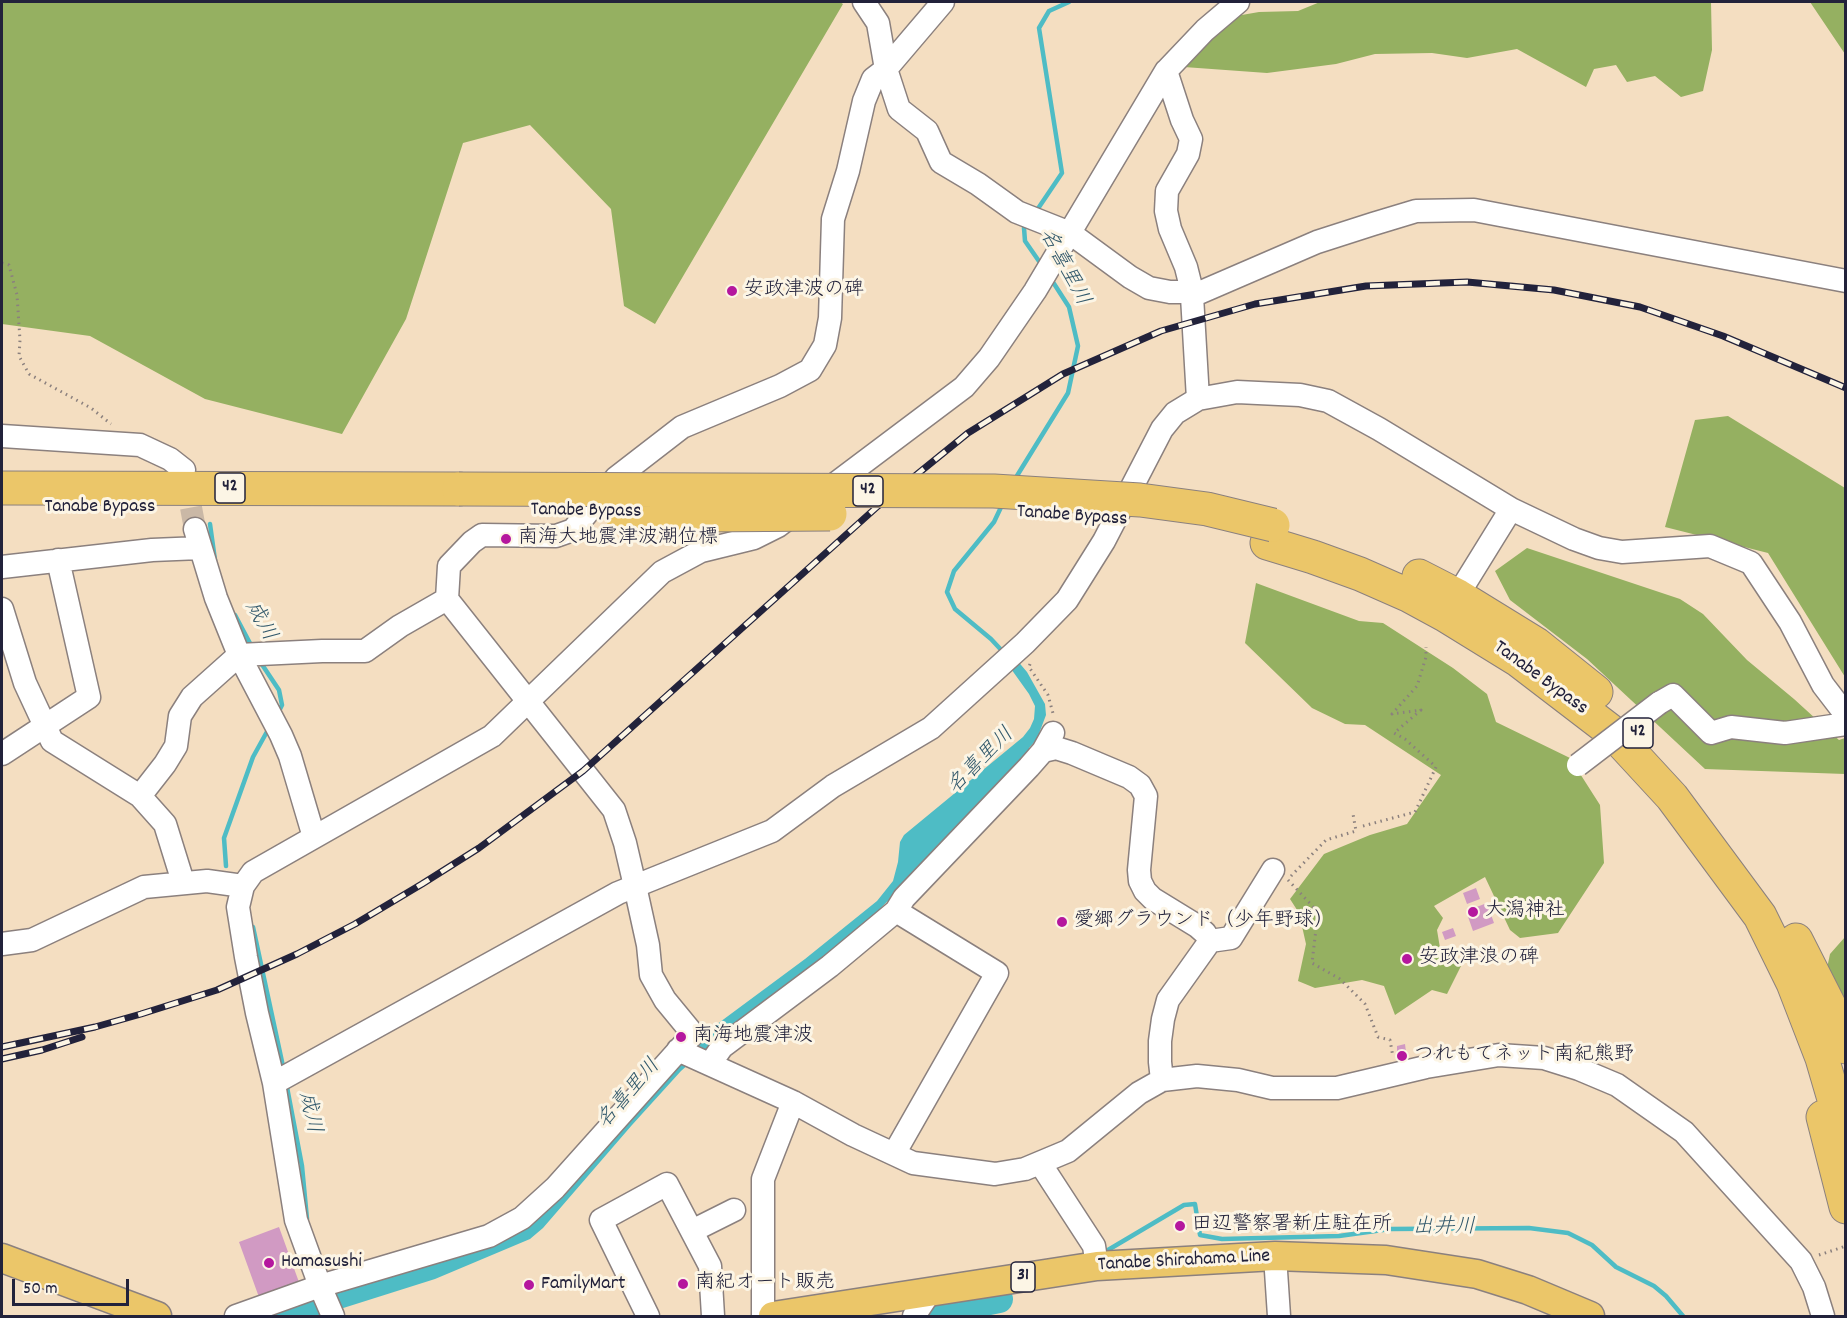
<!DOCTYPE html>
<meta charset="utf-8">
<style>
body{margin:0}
#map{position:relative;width:1847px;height:1318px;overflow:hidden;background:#f4dec1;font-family:Dekko,sans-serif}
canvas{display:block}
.frame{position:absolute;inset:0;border:3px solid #22223b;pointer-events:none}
.scale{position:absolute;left:12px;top:1279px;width:117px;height:27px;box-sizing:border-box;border:3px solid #22223b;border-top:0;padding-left:8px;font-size:18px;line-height:21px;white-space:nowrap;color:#22223b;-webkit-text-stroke:4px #fcf5e5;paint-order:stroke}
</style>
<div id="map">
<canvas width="1847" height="1318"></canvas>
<div class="frame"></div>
<div class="scale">50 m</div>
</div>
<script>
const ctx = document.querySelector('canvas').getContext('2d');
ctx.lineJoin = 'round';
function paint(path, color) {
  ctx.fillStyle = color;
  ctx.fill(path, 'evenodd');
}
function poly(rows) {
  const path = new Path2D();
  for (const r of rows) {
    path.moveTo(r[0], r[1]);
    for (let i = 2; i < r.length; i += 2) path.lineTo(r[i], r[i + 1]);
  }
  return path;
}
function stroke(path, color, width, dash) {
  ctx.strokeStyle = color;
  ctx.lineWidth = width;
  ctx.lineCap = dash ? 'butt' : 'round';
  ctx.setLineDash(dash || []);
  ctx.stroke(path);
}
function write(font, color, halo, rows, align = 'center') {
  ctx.font = font + ' Dekko,"Klee One",sans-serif';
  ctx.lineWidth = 6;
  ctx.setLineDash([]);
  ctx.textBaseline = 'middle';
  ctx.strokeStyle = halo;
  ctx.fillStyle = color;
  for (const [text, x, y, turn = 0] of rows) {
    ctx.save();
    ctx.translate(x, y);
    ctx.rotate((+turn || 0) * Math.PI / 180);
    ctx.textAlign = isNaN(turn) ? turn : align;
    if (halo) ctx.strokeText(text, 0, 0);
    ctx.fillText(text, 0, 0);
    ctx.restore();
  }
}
paint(poly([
 [2,2,840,2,843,4,655,324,624,306,611,209,530,125,463,143,406,319,342,434,205,399,90,336,2,324],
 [1320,2,1711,2,1712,50,1703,91,1681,97,1655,76,1627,82,1616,65,1594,69,1586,87,1517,49,1467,58,1432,53,1375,54,1336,64,1267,73,1184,67,1236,16,1259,12,1298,11],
 [1810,2,1845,2,1845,54],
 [1728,416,1845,488,1845,677,1768,553,1665,527,1695,420],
 [1527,548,1680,599,1703,614,1747,660,1794,699,1839,740,1845,738,1845,774,1705,769,1587,659,1510,600,1495,571],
 [1256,583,1359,621,1383,623,1453,668,1487,694,1496,722,1570,758,1600,805,1604,863,1558,933,1520,938,1510,930,1485,877,1434,906,1443,918,1437,930,1441,954,1461,966,1447,994,1432,990,1395,1015,1384,986,1362,980,1315,988,1298,981,1306,944,1299,913,1290,899,1324,854,1370,835,1407,824,1441,775,1365,725,1345,724,1312,708,1245,643],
 [1845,937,1845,1018,1826,973,1830,954]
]), '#95b061');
paint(poly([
 [1016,659,1027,672,1045,704,1046,715,1037,739,1029,748,1029,757,869,920,805,974,726,1031,681,1071,632,1125,543,1228,530,1239,435,1279,318,1316,269,1316,307,1302,510,1234,697,1039,805,959,877,901,893,881,898,862,900,842,904,835,1023,737,1030,728,1034,719,1035,706,1029,694,1009,666]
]), '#4ebcc5');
stroke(poly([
 [1035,213,1062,173,1039,28,1049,11,1069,2],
 [1028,222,1024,228,1025,241,1043,267],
 [1015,479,1068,393,1078,346,1069,307,1051,279],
 [1003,503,994,522,954,571,947,592,955,609,991,639,1005,654],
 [210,524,215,560],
 [235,615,252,647],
 [259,660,279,690,282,705,278,713],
 [226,866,224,838,253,757,269,728],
 [253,927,284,1071],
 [286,1082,302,1166,307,1219],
 [1100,1252,1108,1250,1184,1205,1195,1204,1200,1235,1222,1239,1339,1236,1390,1229,1529,1228,1568,1233,1592,1245,1616,1267,1654,1286,1666,1296,1683,1316]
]), '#4ebcc5', 4.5);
stroke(poly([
 [932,1316,956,1308,999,1299]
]), '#4ebcc5', 28);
paint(poly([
 [1476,888,1480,899,1467,904,1463,893],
 [1487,903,1494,923,1473,931,1466,911],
 [1453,928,1456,936,1445,940,1442,932],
 [1405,1044,1407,1060,1397,1062,1397,1046],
 [279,1227,300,1285,260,1300,239,1242]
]), '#d19ac3');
stroke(poly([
 [185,475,195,529]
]), '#cab8a6', 22, [22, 11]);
const minor = poly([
 [864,2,878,23,886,69,899,109,927,131,941,162,978,184,1017,212,1070,233,1130,277,1149,288,1170,292,1189,292,1192,296,1198,399],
 [1166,71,1182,120,1191,139,1188,154,1167,191,1166,211,1170,229,1186,267,1191,287,1189,292],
 [1192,296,1317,242,1373,224,1416,211,1474,210,1846,281],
 [2,436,140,445,170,459,184,470],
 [823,493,964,387,989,358,1035,291,1166,71,1205,30,1238,2],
 [195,529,216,598,239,655,281,735,290,756,314,837],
 [2,567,152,550,200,548],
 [1451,606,1511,509],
 [2,609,25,683,52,741,140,796,165,824,183,882],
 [1659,703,1673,695,1711,733,1731,727,1785,733,1846,724],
 [1043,751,1056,748,1072,753,1129,777,1140,785,1146,796,1139,870,1140,881,1145,891,1153,899,1197,926,1205,933,1210,941],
 [2,754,89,697,58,560],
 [140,796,165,764,176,746,180,716,192,697,239,655,322,651,365,651,400,626,447,599],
 [2,944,32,940,144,887,207,881,243,886],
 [678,1050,793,1102,853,1135,913,1163,995,1174,1025,1169,1068,1151,1139,1093,1162,1080,1197,1076,1238,1080,1272,1088,1337,1088,1426,1067,1499,1055,1544,1058,1579,1069,1617,1085,1684,1132,1801,1261,1814,1287,1823,1316],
 [710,1064,722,1047,830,966,896,911,904,898,1029,767,1043,751,1053,733],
 [1162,1080,1160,1062,1160,1041,1163,1019,1168,1000,1210,941,1231,938,1273,870],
 [274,1083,618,893,772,831,833,786,931,728,1025,643,1067,600,1104,541,1162,429,1175,413,1198,399,1237,392,1300,395,1328,401,1379,429,1511,509,1574,539,1599,548,1622,552,1710,546,1751,563,1790,622,1823,685,1846,715],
 [894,1154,997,973,896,911],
 [1040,1163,1094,1246,1097,1266],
 [692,1231,734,1210],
 [1275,1256,1279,1316],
 [236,1316,320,1286,489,1236,522,1218,555,1188,693,1034,665,1000,651,975,648,945,635,886,625,843,614,810,447,599,449,566,472,542,482,535,556,536,573,530,616,478,682,427,780,386,810,370,825,345,830,318,833,219,848,171,864,101,873,79,886,69,943,2],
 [333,1316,320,1286,296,1220,274,1083,257,1013,246,957,238,907,243,886,253,872,492,736,662,572,701,551,754,538,778,526,794,514],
 [648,1316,601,1220,667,1184,710,1266,713,1316],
 [763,1316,763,1179,793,1102],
 [914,1316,930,1292]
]);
const major = poly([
 [2,1258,157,1316],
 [773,1316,1097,1266,1275,1256,1386,1260,1477,1274,1528,1290,1590,1316]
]);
const highway = poly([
 [2,488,459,489],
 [1267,543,1313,557,1360,574,1410,596,1445,615,1518,660,1612,732,1672,797,1760,916,1793,983,1822,1058,1846,1140],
 [1419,576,1458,596,1536,644,1596,692],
 [1796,940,1831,1009,1846,1047],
 [1823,1117,1846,1207]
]);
stroke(minor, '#8b807e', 25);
stroke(major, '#8b807e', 31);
stroke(highway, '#8b807e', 35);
stroke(poly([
 [2,263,9,265,17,295,20,340,19,356,29,374,91,408,111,424],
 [1030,664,1029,667,1048,695,1054,717],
 [1363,826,1415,812,1436,767,1405,739,1394,733,1421,710,1392,714,1417,686,1426,657,1426,647],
 [1291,876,1326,840,1356,831,1353,814],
 [1288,880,1318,912,1312,963,1340,979,1365,1004,1378,1037,1390,1040,1393,1057],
 [1819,1255,1846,1246]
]), '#8b807e', 3, [1.5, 4.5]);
stroke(minor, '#fff', 22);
stroke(major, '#ebc669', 28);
stroke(highway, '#ebc669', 33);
const rail = poly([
 [2,1047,95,1027,141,1014,217,990,297,954,355,924,422,884,479,848,583,771,878,506,968,433,1063,374,1161,331,1255,304,1366,286,1467,282,1554,290,1640,307,1723,336,1846,388],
 [2,1059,42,1050,82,1037]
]);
stroke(rail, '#22223b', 7);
stroke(rail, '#fcf5e5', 4.5, [14]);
const minorBridge = poly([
 [1578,765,1659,703]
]);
const highwayBridge = poly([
 [459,489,994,491,1140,500,1207,509,1273,525],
 [620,513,701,515,830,514]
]);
stroke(minorBridge, '#8b807e', 25, []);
stroke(highwayBridge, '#8b807e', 35, []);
stroke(minorBridge, '#fff', 22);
stroke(highwayBridge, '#ebc669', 33);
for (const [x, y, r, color] of [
 [732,291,6,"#b5179e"],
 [506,539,6,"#b5179e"],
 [1473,912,6,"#b5179e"],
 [1062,922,6,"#b5179e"],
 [1407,959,6,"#b5179e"],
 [681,1037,6,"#b5179e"],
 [1402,1056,6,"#b5179e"],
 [1180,1226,6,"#b5179e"],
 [269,1263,6,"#b5179e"],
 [683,1284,6,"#b5179e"],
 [529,1285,6,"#b5179e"]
]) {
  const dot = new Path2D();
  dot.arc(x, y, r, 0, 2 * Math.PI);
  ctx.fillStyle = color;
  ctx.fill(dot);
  stroke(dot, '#fcf5e5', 2);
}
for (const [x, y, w] of [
 [230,488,30],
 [868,491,30],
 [1638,733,30],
 [1023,1277,24]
]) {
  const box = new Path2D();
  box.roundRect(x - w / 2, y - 15, w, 30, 4.5);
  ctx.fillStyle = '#fcf5e5';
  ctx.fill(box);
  stroke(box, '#22223b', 1.5);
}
write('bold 18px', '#22223b', null, [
 ["42",230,488],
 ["42",868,491],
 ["42",1638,733],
 ["31",1023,1277]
]);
write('20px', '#22223b', '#fcf5e5', [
 ["安政津波の碑",744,291],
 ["南海大地震津波潮位標",518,539],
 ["大潟神社",1485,912],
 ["愛郷グラウンド（少年野球）",1074,922],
 ["安政津浪の碑",1419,959],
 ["南海地震津波",693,1037],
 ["つれもてネット南紀熊野",1414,1056],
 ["田辺警察署新庄駐在所",1192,1226],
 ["Hamasushi",281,1263],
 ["南紀オート販売",695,1284],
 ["FamilyMart",541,1285]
], 'left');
write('20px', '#22223b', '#fcf5e5', [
 ["Tanabe Bypass",100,508],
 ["Tanabe Bypass",586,512,1],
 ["Tanabe Bypass",1072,517,4],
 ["Tanabe Bypass",1540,679,36],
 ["Tanabe Shirahama Line",1184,1262,-3]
]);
write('italic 21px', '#31586b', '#fcf5e5', [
 ["名喜里川",1063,268,62],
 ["成川",259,622,61],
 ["名喜里川",982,762,-45],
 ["名喜里川",630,1095,-49],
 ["成川",308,1113,78],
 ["出井川",1444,1229]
]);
</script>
